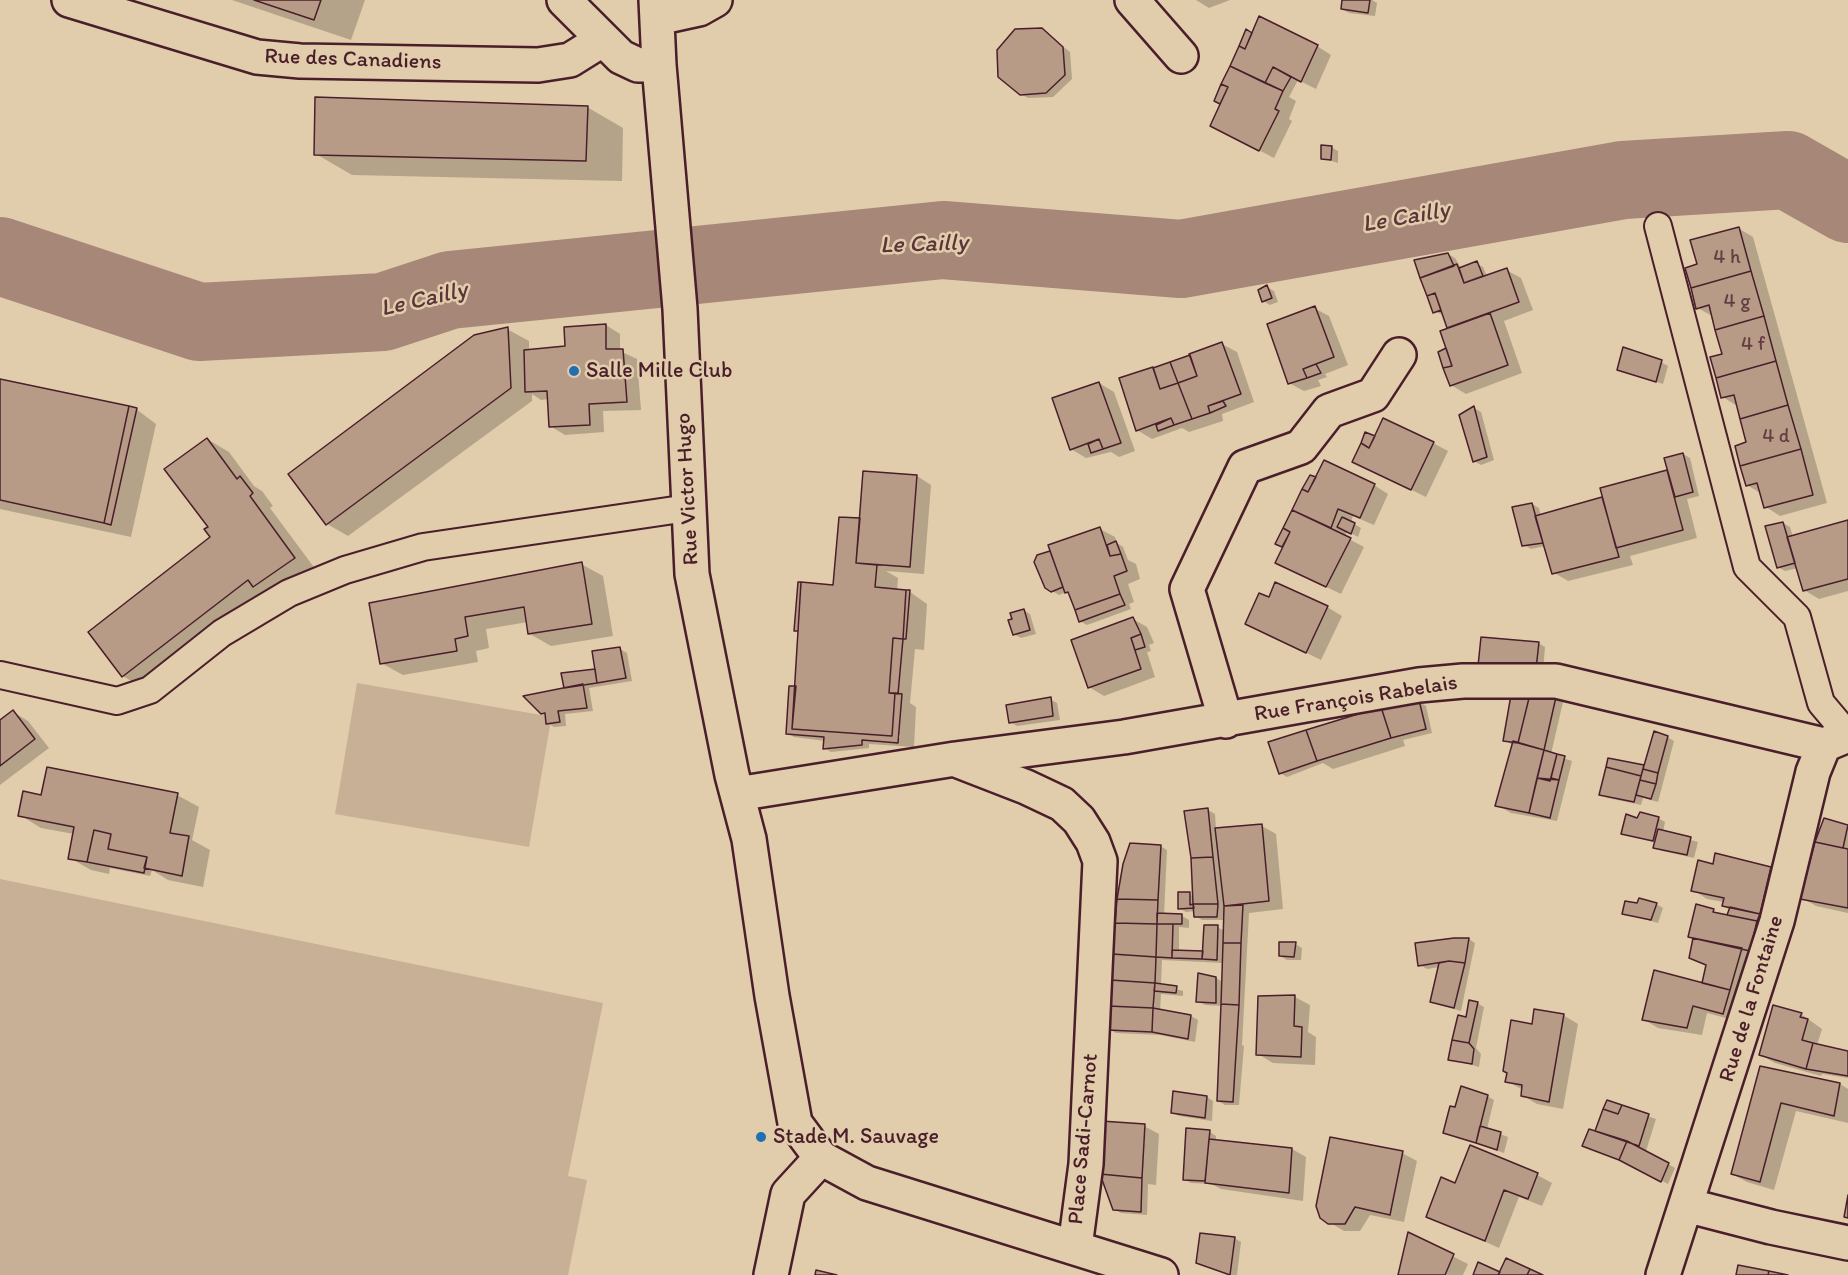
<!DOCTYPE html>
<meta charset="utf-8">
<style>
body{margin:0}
canvas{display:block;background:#e1ccab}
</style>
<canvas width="1848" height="1275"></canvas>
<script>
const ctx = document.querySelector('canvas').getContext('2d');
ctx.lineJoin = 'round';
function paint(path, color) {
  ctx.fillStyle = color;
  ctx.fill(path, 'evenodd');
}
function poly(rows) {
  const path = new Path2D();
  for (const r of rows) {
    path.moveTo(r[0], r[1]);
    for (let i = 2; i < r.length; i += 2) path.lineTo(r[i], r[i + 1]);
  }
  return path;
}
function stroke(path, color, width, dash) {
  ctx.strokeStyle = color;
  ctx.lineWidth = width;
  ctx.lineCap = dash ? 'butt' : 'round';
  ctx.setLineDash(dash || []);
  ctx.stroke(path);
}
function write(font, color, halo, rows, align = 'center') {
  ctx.font = font + ' Itim,sans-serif';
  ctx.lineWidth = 5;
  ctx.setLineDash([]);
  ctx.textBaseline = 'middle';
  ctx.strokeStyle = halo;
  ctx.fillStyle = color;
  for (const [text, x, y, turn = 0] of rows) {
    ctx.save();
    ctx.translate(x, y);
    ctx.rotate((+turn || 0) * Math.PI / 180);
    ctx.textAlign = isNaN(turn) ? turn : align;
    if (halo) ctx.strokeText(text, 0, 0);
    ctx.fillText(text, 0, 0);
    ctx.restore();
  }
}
paint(poly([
 [357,683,541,715,552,714,529,847,335,814],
 [0,879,603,1003,568,1176,587,1180,568,1275,0,1275]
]), '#c8b096');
paint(poly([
 [232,0,365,0,351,40],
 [1196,0,1230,0,1209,8],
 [1343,0,1372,0,1377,3,1375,16,1349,13,1342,9],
 [1042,30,1070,52,1072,79,1053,97,1028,98,1020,94],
 [1252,34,1317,46,1331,55,1316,89,1298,80,1289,97,1296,101,1289,119,1292,121,1274,158,1226,133,1222,104,1216,100],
 [587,107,623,128,622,181,352,175,316,154],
 [1331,147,1338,151,1338,163,1322,158],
 [1738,228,1753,237,1827,503,1780,516,1766,507,1762,494,1747,485,1748,443,1737,406,1723,397,1724,355,1712,316,1698,308,1699,265],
 [1448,254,1455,258,1461,268,1476,263,1483,267,1487,276,1506,270,1521,278,1533,310,1504,321,1522,373,1466,394,1451,385,1449,329,1444,315,1435,312,1422,278],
 [1267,287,1274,291,1278,302,1270,305,1263,301],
 [1314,308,1329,316,1348,365,1325,374,1327,377,1318,380,1321,386,1304,391,1289,383],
 [606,325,620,334,620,351,637,359,641,410,603,411,604,432,565,435,550,426,549,399,541,400,532,394,532,401,348,536,327,524,507,329,529,341,529,351,566,347],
 [1222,344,1237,352,1254,402,1222,414,1223,421,1189,432,1182,428,1152,439,1137,430],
 [1661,362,1668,366,1663,384,1619,370],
 [0,380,136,409,156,424,131,537,0,509],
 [1099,383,1114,392,1135,451,1119,457,1111,452,1086,458,1071,449],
 [1474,408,1481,412,1494,460,1481,465,1474,461],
 [1375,438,1433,443,1448,451,1426,497,1354,462],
 [207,439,229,452,254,486,262,491,273,506,270,508,316,570,144,689,123,676,212,538],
 [1683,454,1690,458,1699,496,1687,499,1697,538,1630,556,1633,565,1568,581,1553,572,1546,546,1531,549,1524,545,1532,504,1539,508,1541,516,1604,498,1669,472],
 [917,476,931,485,924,574,886,571,898,578,897,591,910,592,927,604,924,650,915,649,910,703,916,707,914,747,869,744,869,748,831,752,824,748,825,741,794,737,787,733,796,687,800,632,796,630,799,584,835,586,861,520],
 [814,729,900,735,900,738,814,732],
 [1374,485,1388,494,1374,525,1353,516,1351,522,1361,528,1358,537,1347,531,1345,537,1364,547,1341,594,1291,570,1284,547,1277,543,1303,491],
 [1848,522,1848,591,1819,599,1804,590,1798,568,1785,571,1778,567,1783,523,1790,527,1793,537],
 [1100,529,1115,537,1117,543,1123,547,1128,560,1136,564,1140,579,1128,584,1134,602,1129,604,1131,609,1087,625,1080,621,1071,594,1067,592,1059,595,1046,587,1049,552,1053,554],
 [581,564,603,576,613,636,551,646,530,634,528,622,486,629,489,648,476,651,478,662,403,675,381,663,371,604],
 [1270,598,1327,607,1342,616,1321,660,1262,631],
 [1023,610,1030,614,1036,634,1021,638,1014,634,1014,620],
 [1133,619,1147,627,1154,643,1149,645,1151,651,1147,652,1155,677,1104,696,1089,687],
 [1483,639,1538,643,1545,647,1543,672],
 [620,649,627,653,632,681,589,688,593,711,565,714,566,726,554,727,547,723,546,715,542,713,565,689,597,670],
 [1513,694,1556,698,1563,702,1551,754,1572,761,1557,821,1511,813,1497,805,1513,745,1504,740],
 [1050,699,1057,703,1060,720,1017,726,1010,722],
 [1419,702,1426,706,1432,733,1403,740,1405,746,1333,769,1323,763,1287,777,1280,773],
 [13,712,28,721,49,748,0,785,0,722],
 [1667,737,1674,741,1658,802,1643,798,1641,805,1608,798,1601,794,1609,760,1645,766],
 [177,795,199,807,192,840,210,850,203,887,168,880,152,870,150,876,110,868,109,874,91,870,70,858,74,834,41,828,20,815,42,797],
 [1208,810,1215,814,1216,829,1262,826,1276,834,1283,909,1249,913,1242,1045,1244,1046,1239,1105,1225,1105,1218,1101,1222,1006,1205,1005,1198,1001,1216,978,1223,982,1223,963,1162,960,1161,985,1183,991,1183,996,1161,994,1160,1011,1191,1016,1198,1020,1195,1042,1160,1035,1116,1033,1109,1029,1160,846,1167,850,1164,915,1182,916,1189,920,1189,928,1179,927,1179,952,1205,953,1217,927,1225,931,1225,920,1202,920,1195,916,1195,911,1186,912,1179,908,1179,893,1194,896],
 [1658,818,1665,822,1663,832,1698,842,1694,858,1662,851,1655,848,1656,843,1623,833,1638,819],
 [1824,820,1848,826,1848,913,1816,906,1802,898],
 [1714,866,1771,868,1785,876,1757,953,1749,951,1737,995,1737,1021,1707,1013,1702,1035,1658,1028,1643,1019,1703,984,1707,967,1695,939,1697,906,1728,917,1730,910,1723,906,1724,902,1707,899,1693,890],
 [1656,904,1663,908,1658,923,1624,913],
 [1469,939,1475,943,1461,1011,1439,1005,1432,1001,1440,967,1427,969,1420,965],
 [1295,944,1302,948,1301,960,1287,960,1280,956],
 [1260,997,1295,997,1310,1005,1308,1032,1316,1037,1315,1065,1273,1063,1258,1054],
 [1477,1003,1484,1007,1476,1048,1481,1054,1479,1067,1450,1059],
 [1801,1014,1822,1029,1817,1045,1848,1052,1848,1078,1822,1074,1821,1076,1775,1063,1761,1055],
 [1563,1015,1578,1024,1563,1109,1537,1104,1522,1095,1523,1090,1507,1081,1533,1026],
 [1761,1067,1840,1084,1848,1089,1848,1123,1796,1111,1774,1190,1747,1182,1732,1174],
 [1487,1096,1494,1100,1487,1129,1508,1137,1504,1153,1445,1133,1456,1109],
 [1207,1097,1213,1101,1212,1121,1179,1116,1172,1112],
 [1608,1102,1656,1119,1646,1151,1675,1168,1668,1184,1628,1163,1596,1133],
 [1144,1126,1159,1134,1156,1185,1148,1184,1147,1215,1121,1213,1114,1209],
 [1210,1132,1216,1136,1216,1141,1292,1149,1306,1157,1303,1201,1221,1189,1211,1184,1191,1183,1184,1179],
 [1402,1153,1417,1161,1404,1222,1370,1215,1360,1231,1344,1231,1329,1222],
 [1537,1175,1552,1183,1542,1206,1519,1197,1499,1248,1428,1216,1456,1185],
 [1409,1234,1468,1264,1463,1275,1400,1275],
 [1234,1238,1241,1242,1237,1275,1230,1275,1198,1263]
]), '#0003');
stroke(poly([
 [0,256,199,322,383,312,450,290,943,240,1181,259,1623,180,1788,170,1848,204]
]), '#a68778', 78);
const building = poly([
 [254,0,321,0,314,20,254,0],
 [1342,0,1370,0,1368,13,1341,9,1342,0],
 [1259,16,1318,45,1301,82,1273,67,1265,83,1230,66,1239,46,1245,49,1259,16],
 [1042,28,1063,47,1065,75,1046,93,1020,95,998,77,997,50,1015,29,1042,28],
 [1246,29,1252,33,1245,49,1239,46,1246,29],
 [1230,66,1283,91,1275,109,1279,111,1259,151,1210,126,1228,87,1221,84,1230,66],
 [1273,67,1291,77,1283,91,1265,83,1273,67],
 [1221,84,1228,87,1220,104,1214,101,1221,84],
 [315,97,588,106,586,161,314,155,315,97],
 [1321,145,1332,146,1331,160,1321,159,1321,145],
 [1739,227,1751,271,1691,288,1685,268,1697,264,1690,240,1739,227],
 [1448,253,1454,266,1420,278,1414,260,1448,253],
 [1477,261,1483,276,1464,283,1459,268,1477,261],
 [1457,264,1464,283,1507,268,1519,302,1447,328,1435,293,1427,296,1420,278,1457,264],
 [1751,271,1764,316,1715,330,1709,305,1696,309,1691,288,1751,271],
 [1267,285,1272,298,1262,302,1258,290,1267,285],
 [1435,293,1441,310,1433,313,1427,296,1435,293],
 [1315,306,1334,357,1303,369,1307,378,1288,384,1267,324,1315,306],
 [1490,313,1508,365,1450,386,1443,368,1452,366,1440,331,1490,313],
 [1764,316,1776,361,1716,378,1710,357,1722,354,1715,330,1764,316],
 [606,324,606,349,623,349,627,402,589,404,590,425,549,427,547,391,525,392,524,350,565,346,564,327,606,324],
 [508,327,511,388,326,525,288,474,474,335,508,327],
 [1222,342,1241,394,1208,406,1210,413,1192,419,1178,383,1197,376,1189,354,1222,342],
 [1623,347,1662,360,1656,382,1617,370,1623,347],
 [1446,348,1452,366,1443,368,1438,352,1446,348],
 [1190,355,1197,376,1178,383,1170,362,1190,355],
 [1776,361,1788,405,1740,419,1734,395,1721,398,1716,378,1776,361],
 [1170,362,1178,383,1160,389,1153,368,1170,362],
 [1316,364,1321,373,1307,378,1303,369,1316,364],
 [1153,367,1160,389,1178,383,1192,419,1174,425,1171,418,1136,431,1119,378,1153,367],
 [0,379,129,406,104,523,0,500,0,379],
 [1099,382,1121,443,1103,449,1099,439,1070,450,1052,398,1099,382],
 [1223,401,1226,406,1210,413,1208,406,1223,401],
 [1788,405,1801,449,1740,466,1735,446,1746,442,1740,419,1788,405],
 [129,406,137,408,111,525,104,523,129,406],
 [1474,406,1487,457,1473,462,1459,415,1474,406],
 [1171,418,1174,425,1158,431,1156,425,1171,418],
 [1383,418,1434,442,1411,490,1352,462,1361,443,1369,448,1383,418],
 [1365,432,1375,436,1369,448,1361,443,1365,432],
 [207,438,237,479,240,476,253,493,250,496,295,558,253,587,248,580,122,677,88,632,210,537,204,529,208,527,164,469,207,438],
 [1099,439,1103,449,1091,453,1088,444,1099,439],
 [1801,449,1813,495,1764,508,1757,483,1746,486,1740,466,1801,449],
 [1683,453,1693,492,1675,497,1664,458,1683,453],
 [1324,460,1375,484,1360,518,1338,509,1331,528,1292,510,1302,489,1308,492,1324,460],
 [1667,470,1683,530,1616,548,1600,488,1667,470],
 [863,471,917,475,910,567,856,563,863,471],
 [1310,475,1316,477,1308,492,1302,489,1310,475],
 [1602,497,1619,557,1552,574,1535,516,1602,497],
 [1532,503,1543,543,1522,546,1512,507,1532,503],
 [1292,510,1351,538,1326,587,1275,563,1290,532,1283,528,1292,510],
 [839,517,860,518,856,563,877,565,875,587,906,590,903,639,893,638,889,693,895,693,892,736,792,729,801,582,833,585,839,517],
 [1342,517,1355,523,1351,534,1337,527,1342,517],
 [1848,520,1848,579,1803,591,1787,537,1848,520],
 [1783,522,1795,563,1777,568,1765,526,1783,522],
 [1100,527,1110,556,1121,554,1127,571,1114,576,1120,594,1075,610,1068,592,1065,593,1048,545,1100,527],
 [1283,528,1290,532,1282,547,1275,544,1283,528],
 [1116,541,1121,554,1110,556,1107,545,1116,541],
 [1050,551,1063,587,1051,592,1045,588,1034,562,1037,555,1050,551],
 [582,562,592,624,528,634,524,607,465,617,468,636,455,639,457,651,380,664,369,603,582,562],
 [798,582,801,582,798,631,794,631,798,582],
 [1275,582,1328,606,1306,653,1245,624,1259,593,1269,597,1275,582],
 [906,590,910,590,906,639,903,639,906,590],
 [1120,594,1125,605,1079,622,1075,610,1120,594],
 [1024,609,1030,630,1013,635,1008,620,1012,619,1010,613,1024,609],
 [1133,617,1141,634,1131,638,1141,669,1088,688,1071,640,1133,617],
 [1141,634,1145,647,1135,650,1131,638,1141,634],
 [1481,637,1539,642,1536,669,1478,666,1481,637],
 [893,638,903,639,898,694,889,693,893,638],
 [620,647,626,678,597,683,592,651,620,647],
 [595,669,597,683,564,688,561,673,595,669],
 [583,684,587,708,558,711,560,722,546,724,545,713,541,714,523,696,583,684],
 [789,686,796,686,792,729,892,736,895,693,902,694,898,743,862,740,862,745,823,749,824,737,786,734,789,686],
 [1530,694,1556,697,1544,750,1518,743,1530,694],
 [1530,694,1518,743,1503,741,1511,695,1530,694],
 [1051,697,1053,716,1009,723,1006,705,1051,697],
 [1419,700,1426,729,1391,738,1381,707,1419,700],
 [1381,707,1391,738,1317,761,1306,730,1381,707],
 [13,710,35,739,0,766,0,720,13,710],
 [1306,730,1317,761,1279,774,1268,742,1306,730],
 [1654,731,1668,736,1658,773,1643,769,1654,731],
 [1513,741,1544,750,1529,813,1495,806,1513,741],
 [1544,750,1557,754,1550,781,1537,778,1544,750],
 [1557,754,1565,756,1559,780,1551,778,1557,754],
 [1608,758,1644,765,1641,776,1606,767,1608,758],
 [47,767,178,793,170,833,189,836,182,876,144,868,147,857,108,849,111,834,94,830,87,862,68,859,74,827,18,816,23,791,41,795,47,767],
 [1606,767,1641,776,1634,802,1599,795,1606,767],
 [1643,769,1658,773,1656,784,1640,780,1643,769],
 [1537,778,1559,780,1550,818,1529,813,1537,778],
 [1640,780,1656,784,1651,799,1636,795,1640,780],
 [1208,808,1213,857,1191,858,1184,811,1208,808],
 [1640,812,1659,817,1653,841,1621,834,1626,814,1637,818,1640,812],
 [1824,818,1848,825,1843,848,1815,842,1824,818],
 [1262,824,1269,901,1224,906,1215,828,1262,824],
 [1658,829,1691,837,1687,855,1653,848,1658,829],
 [94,830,111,834,108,849,147,857,144,873,87,862,94,830],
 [1815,842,1848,849,1848,908,1800,899,1815,842],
 [1130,843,1161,845,1158,900,1117,899,1123,864,1130,843],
 [1715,853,1771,867,1760,914,1722,906,1724,898,1691,891,1698,860,1713,864,1715,853],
 [1213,857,1218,904,1193,904,1191,858,1213,857],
 [1178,892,1190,892,1190,905,1193,904,1194,908,1178,909,1178,892],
 [1639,898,1657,903,1651,920,1622,914,1625,901,1637,903,1639,898],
 [1117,899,1158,900,1157,924,1115,923,1117,899],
 [1193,904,1218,904,1217,917,1194,917,1193,904],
 [1696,904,1714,909,1713,912,1757,921,1750,951,1688,937,1696,904],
 [1243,905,1241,943,1223,943,1224,906,1243,905],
 [1730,907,1760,914,1757,921,1727,915,1730,907],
 [1157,913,1182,914,1182,924,1157,924,1157,913],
 [1115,923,1157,924,1156,957,1112,954,1115,923],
 [1157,924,1173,924,1172,958,1156,957,1157,924],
 [1204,925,1218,925,1217,960,1202,959,1204,925],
 [1454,938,1469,938,1465,963,1449,961,1418,966,1415,943,1454,938],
 [1693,938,1742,948,1730,990,1702,983,1706,965,1689,958,1693,938],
 [1279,942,1296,942,1294,957,1279,956,1279,942],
 [1223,943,1241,943,1239,1005,1221,1004,1223,943],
 [1172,950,1203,951,1202,959,1172,958,1172,950],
 [1112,954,1156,957,1155,983,1110,980,1112,954],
 [1449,961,1465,963,1454,1008,1430,1002,1439,963,1449,961],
 [1654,970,1730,990,1723,1014,1693,1006,1687,1028,1642,1020,1654,970],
 [1198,973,1216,977,1216,1003,1196,1002,1198,973],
 [1110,980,1155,983,1153,1008,1108,1006,1110,980],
 [1155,983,1177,986,1176,993,1154,991,1155,983],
 [1295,995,1294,1026,1302,1027,1301,1057,1256,1055,1258,996,1295,995],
 [1469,1000,1478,1002,1469,1043,1452,1040,1458,1015,1466,1017,1469,1000],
 [1221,1004,1239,1005,1233,1102,1217,1101,1221,1004],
 [1773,1005,1802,1013,1800,1017,1808,1019,1802,1040,1813,1043,1806,1069,1759,1055,1773,1005],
 [1108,1006,1153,1008,1152,1032,1107,1030,1108,1006],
 [1153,1008,1191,1015,1188,1039,1152,1032,1153,1008],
 [1534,1009,1564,1014,1549,1102,1521,1096,1522,1085,1505,1082,1507,1073,1503,1071,1511,1020,1532,1024,1534,1009],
 [1452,1040,1469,1043,1474,1049,1472,1064,1448,1060,1452,1040],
 [1813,1043,1848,1051,1848,1076,1806,1069,1813,1043],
 [1760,1066,1840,1083,1834,1116,1781,1103,1760,1182,1731,1174,1760,1066],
 [1461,1086,1488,1095,1476,1143,1443,1133,1450,1106,1455,1107,1461,1086],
 [1173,1091,1207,1096,1205,1118,1171,1113,1173,1091],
 [1607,1100,1622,1105,1618,1114,1603,1109,1607,1100],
 [1622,1105,1649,1114,1639,1146,1595,1131,1603,1109,1618,1114,1622,1105],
 [1101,1121,1145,1124,1142,1178,1100,1174,1101,1121],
 [1480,1126,1501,1132,1497,1150,1476,1143,1480,1126],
 [1186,1128,1210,1130,1205,1181,1183,1180,1186,1128],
 [1589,1129,1627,1141,1619,1160,1582,1146,1589,1129],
 [1330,1137,1403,1151,1390,1215,1355,1207,1345,1224,1328,1224,1320,1218,1316,1206,1330,1137],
 [1209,1139,1292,1148,1289,1193,1205,1183,1209,1139],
 [1627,1141,1669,1163,1661,1182,1619,1160,1627,1141],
 [1470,1145,1538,1173,1528,1199,1504,1190,1485,1241,1426,1217,1441,1177,1455,1183,1470,1145],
 [1100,1174,1142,1178,1141,1212,1113,1210,1100,1174],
 [1848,1195,1848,1218,1844,1217,1848,1195],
 [1408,1232,1454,1254,1445,1275,1398,1275,1408,1232],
 [1200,1233,1235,1237,1230,1275,1196,1263,1200,1233],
 [1506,1258,1530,1269,1527,1275,1498,1275,1506,1258],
 [1478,1262,1500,1272,1498,1275,1473,1275,1478,1262],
 [1738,1265,1769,1271,1768,1275,1736,1275,1738,1265],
 [1530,1269,1543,1275,1527,1275,1530,1269],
 [816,1270,837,1275,815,1275,816,1270],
 [1769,1271,1788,1275,1768,1275,1769,1271]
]);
paint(building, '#b79b87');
stroke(building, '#4a1f2b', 1.5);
const lane = poly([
 [1658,226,1747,567,1797,617,1821,703,1848,735],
 [0,675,117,701,150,690,222,633,289,593,345,570,423,547,688,508]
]);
const street = poly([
 [69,0,257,57,300,61,538,65,570,60,602,40],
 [564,0,621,57,638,65,659,65],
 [656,0,659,65,680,309,692,574,732,775,749,839,772,996,795,1123,821,1158,867,1183,1161,1275],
 [1132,0,1181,56],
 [658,18,699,9,715,0],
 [1226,721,1187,589,1245,467,1301,447,1329,411,1373,395,1399,355],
 [959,761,1026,787,1062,804,1079,820,1093,842,1100,861,1086,1164,1075,1247],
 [737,794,955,759,1124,737,1419,685,1463,681,1556,681,1824,745],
 [1686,1205,1771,1227,1848,1243],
 [771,1275,788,1194,821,1158],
 [1663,1275,1777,921,1813,772,1824,745,1848,735]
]);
stroke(lane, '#4a1f2b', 30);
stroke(street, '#4a1f2b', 38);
stroke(lane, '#e1ccab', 26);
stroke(street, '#e1ccab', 33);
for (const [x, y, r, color] of [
 [574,371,6,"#1f6fb2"],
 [761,1137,6,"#1f6fb2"]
]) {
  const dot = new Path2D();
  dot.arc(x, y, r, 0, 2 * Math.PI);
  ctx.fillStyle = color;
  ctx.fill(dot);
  stroke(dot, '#e1ccab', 2);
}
write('20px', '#653e42', null, [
 ["4 h",1727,258],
 ["4 g",1737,302],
 ["4 f",1753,345],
 ["4 d",1776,437]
]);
write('22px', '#4a1f2b', '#e1ccab', [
 ["Rue des Canadiens",353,60,2],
 ["Rue Victor Hugo",688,489,-93],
 ["Rue François Rabelais",1356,699,-9],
 ["Rue de la Fontaine",1752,999,-73],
 ["Place Sadi-Carnot",1084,1139,-85]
]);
write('22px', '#4a1f2b', '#e1ccab', [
 ["Salle Mille Club",586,371],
 ["Stade M. Sauvage",773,1137]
], 'left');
write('italic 24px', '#5c343a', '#e1ccab', [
 ["Le Cailly",1406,218,-10],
 ["Le Cailly",924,245,-2],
 ["Le Cailly",424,300,-13]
]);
</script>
